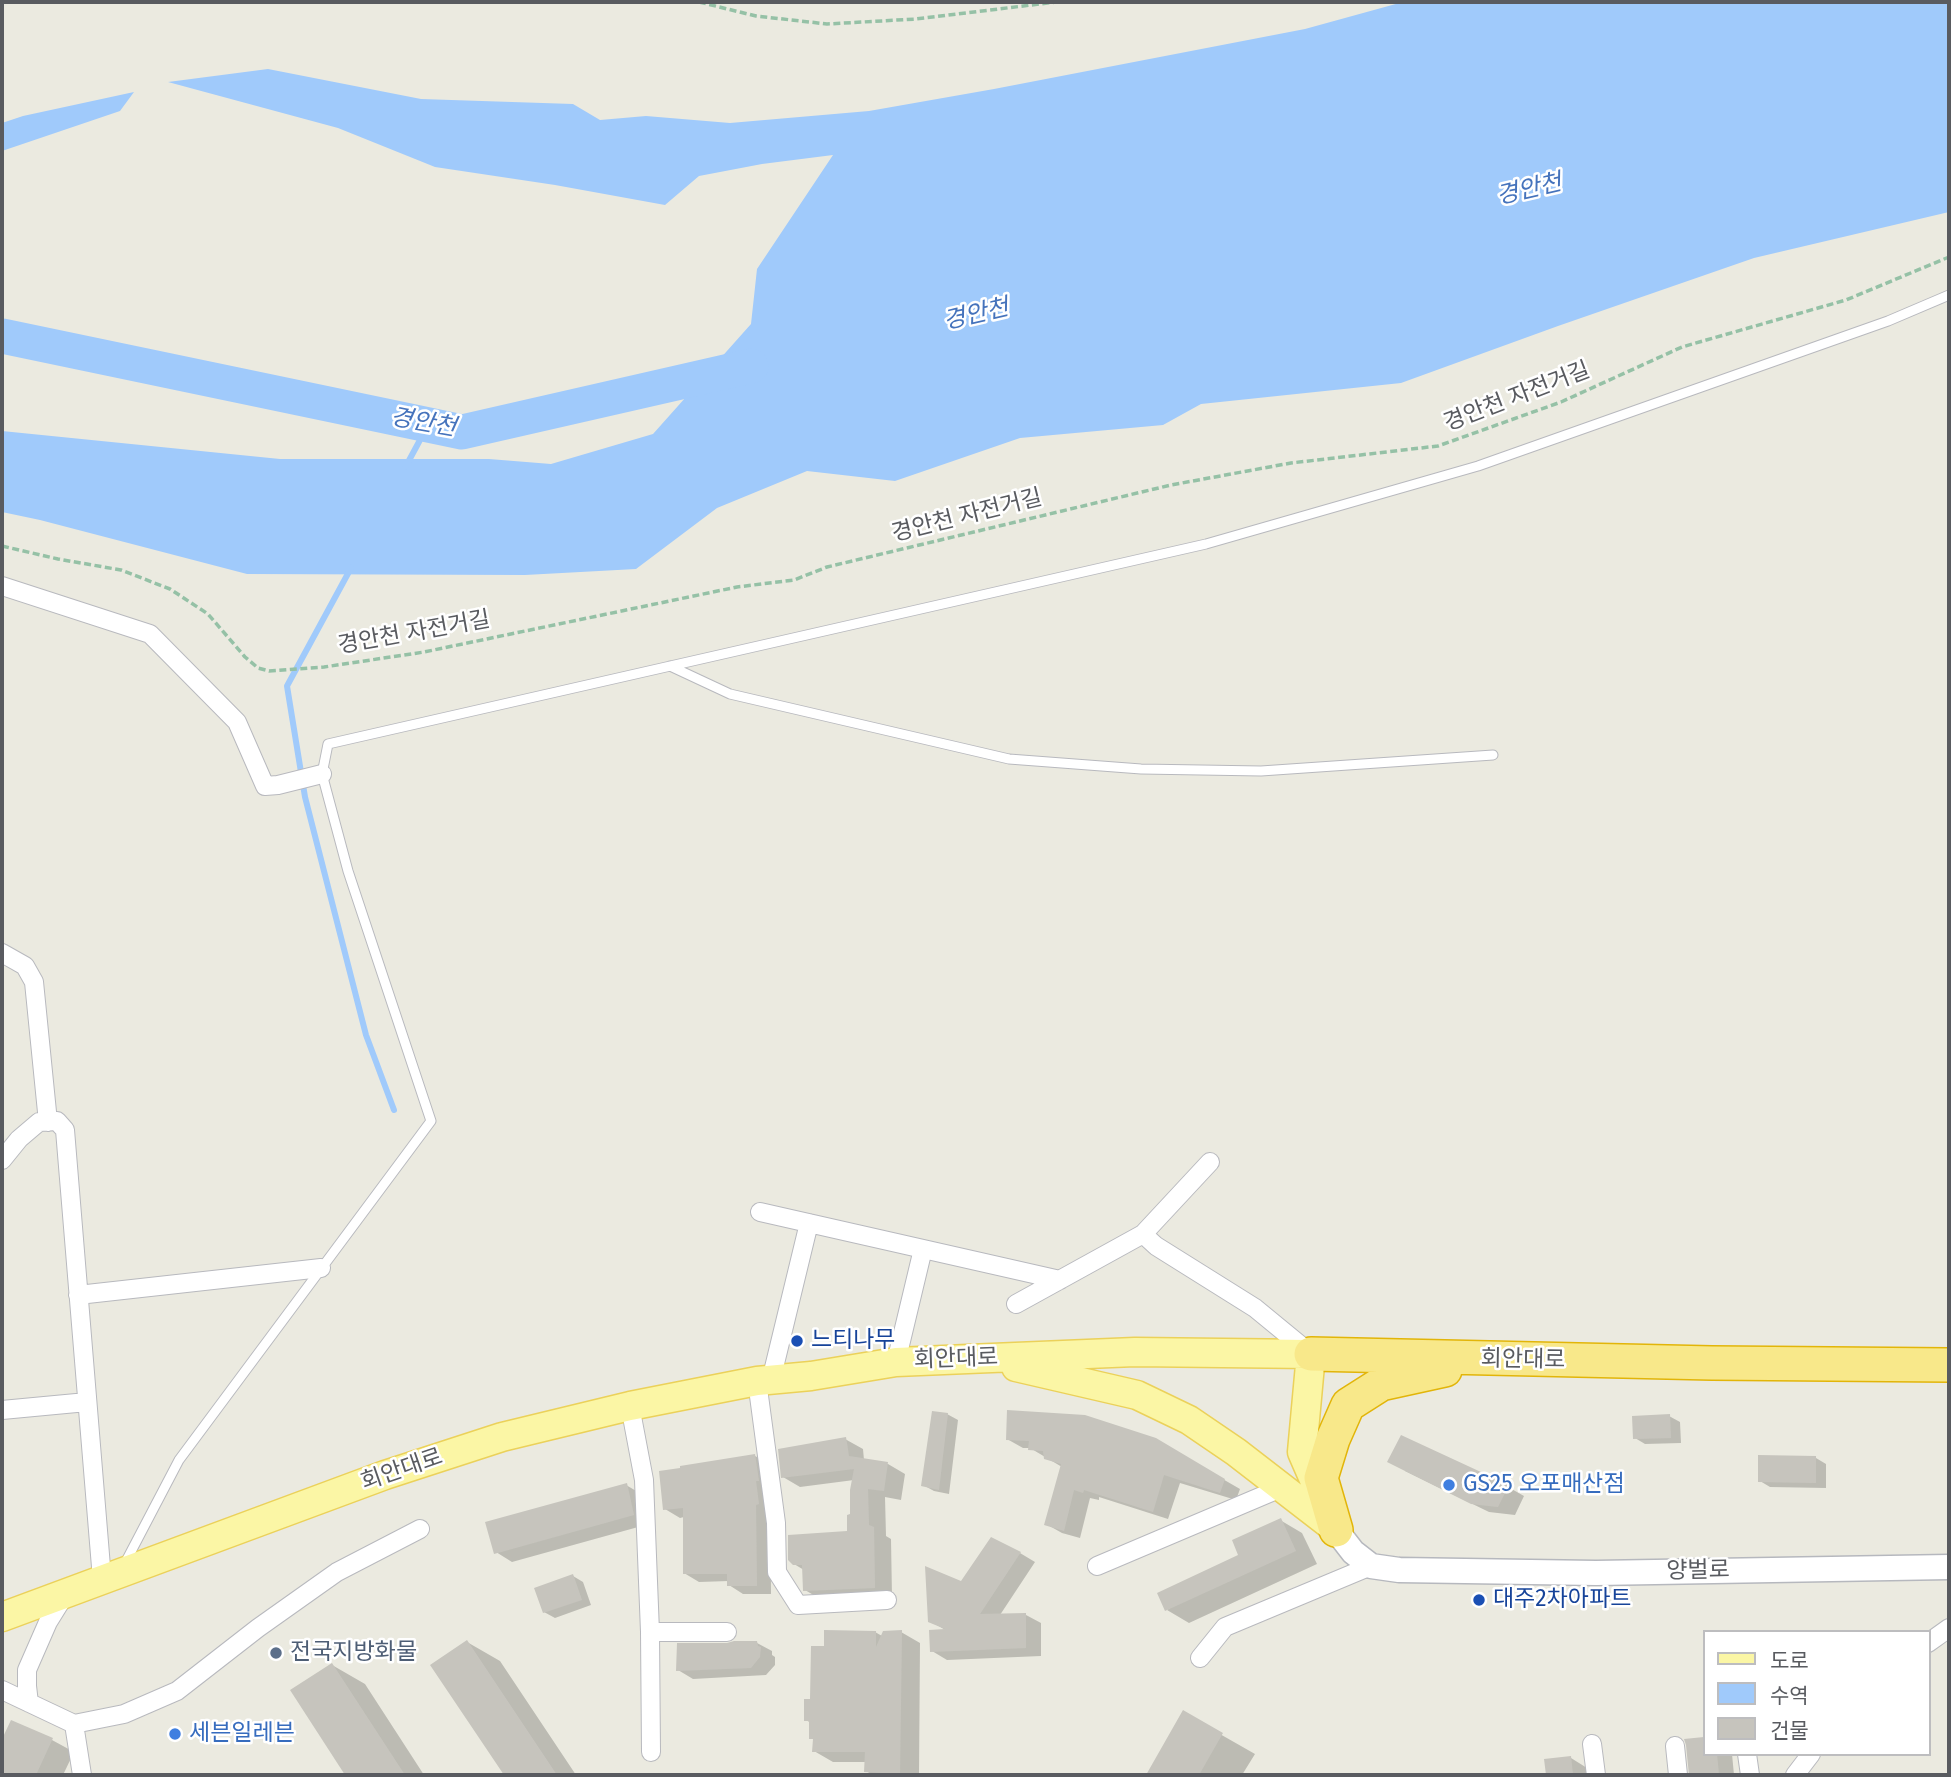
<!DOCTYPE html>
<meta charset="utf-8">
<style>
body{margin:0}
#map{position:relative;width:1951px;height:1777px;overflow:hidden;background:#ebeae0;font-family:"Fira Sans","Noto Sans KR",sans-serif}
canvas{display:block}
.frame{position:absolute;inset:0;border:4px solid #595b60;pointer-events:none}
.legend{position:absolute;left:1703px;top:1630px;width:228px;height:126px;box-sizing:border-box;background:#fff;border:2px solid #bdbdbf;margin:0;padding:9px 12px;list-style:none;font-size:21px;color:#595b60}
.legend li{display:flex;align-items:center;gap:14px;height:35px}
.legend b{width:35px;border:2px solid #bdbdbf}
</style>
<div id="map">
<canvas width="1951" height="1777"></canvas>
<div class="frame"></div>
<ul class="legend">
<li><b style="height:9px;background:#fbf6a5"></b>도로</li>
<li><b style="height:19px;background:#a0cafb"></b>수역</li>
<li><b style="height:19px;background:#c6c4bd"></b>건물</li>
</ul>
</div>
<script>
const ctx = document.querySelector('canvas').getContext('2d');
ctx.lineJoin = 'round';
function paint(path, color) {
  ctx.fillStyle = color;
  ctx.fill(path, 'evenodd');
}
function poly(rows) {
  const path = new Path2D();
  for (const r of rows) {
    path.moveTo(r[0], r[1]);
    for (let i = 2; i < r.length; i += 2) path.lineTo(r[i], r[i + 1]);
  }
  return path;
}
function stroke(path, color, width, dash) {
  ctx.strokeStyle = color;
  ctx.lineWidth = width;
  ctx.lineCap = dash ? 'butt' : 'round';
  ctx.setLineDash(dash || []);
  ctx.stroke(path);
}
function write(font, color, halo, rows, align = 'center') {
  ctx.font = font + ' "Fira Sans","Noto Sans KR",sans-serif';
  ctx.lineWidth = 5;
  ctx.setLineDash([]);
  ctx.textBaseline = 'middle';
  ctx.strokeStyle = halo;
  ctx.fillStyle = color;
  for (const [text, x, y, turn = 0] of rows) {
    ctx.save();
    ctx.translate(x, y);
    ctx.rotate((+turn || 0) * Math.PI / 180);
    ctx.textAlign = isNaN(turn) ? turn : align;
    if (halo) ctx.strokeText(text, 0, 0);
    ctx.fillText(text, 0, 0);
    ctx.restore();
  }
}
paint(poly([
 [1403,2,1949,2,1949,212,1754,258,1558,326,1401,383,1201,404,1163,425,1020,438,895,481,807,471,717,508,636,569,525,575,247,574,40,520,2,512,2,431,280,459,489,459,551,464,653,434,751,324,757,269,833,155,762,164,699,176,665,205,555,185,435,167,338,128,168,82,268,69,421,99,573,104,600,120,646,116,730,123,869,111,994,89,1305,29],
 [134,92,120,111,2,151,2,123,23,116]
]), '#a0cafb');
paint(poly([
 [947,1414,958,1420,949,1494,934,1491,923,1485],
 [1669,1416,1680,1422,1681,1443,1645,1444,1635,1438],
 [1402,1438,1508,1487,1524,1496,1515,1515,1489,1512,1405,1471],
 [845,1439,863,1449,864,1460,888,1464,905,1474,901,1500,885,1497,886,1536,891,1539,892,1597,822,1600,805,1590,804,1570,794,1564,849,1532,852,1516,854,1480,800,1487,783,1477],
 [1007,1439,1155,1440,1240,1489,1236,1500,1180,1483,1168,1519,1099,1497,1099,1500,1090,1498,1080,1538,1062,1533,1046,1524,1062,1467,1030,1448,1023,1448],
 [755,1456,770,1464,771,1594,743,1594,729,1585,729,1581,699,1582,684,1573,684,1517,680,1518,665,1509],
 [1816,1458,1826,1464,1826,1488,1770,1487,1760,1481],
 [626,1485,643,1495,649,1524,512,1562,496,1552],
 [1280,1520,1302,1533,1317,1564,1189,1623,1167,1610,1240,1556],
 [1020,1553,1035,1562,1000,1615,1026,1615,1041,1623,1041,1656,947,1660,932,1651,947,1631,930,1621,961,1583],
 [573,1576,583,1582,591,1605,555,1618,544,1612],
 [875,1632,882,1636,901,1632,920,1643,919,1775,873,1775,866,1771,866,1762,833,1762,814,1751,814,1740,811,1723,806,1720,826,1647],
 [467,1642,500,1661,576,1775,506,1775,433,1665],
 [757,1643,772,1651,772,1655,775,1657,775,1665,766,1675,693,1679,678,1670],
 [332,1665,365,1684,424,1775,347,1775,293,1690],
 [1183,1713,1255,1754,1242,1775,1148,1775],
 [12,1722,52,1740,74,1752,63,1775,2,1775,2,1743],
 [1704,1739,1704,1754,1732,1754,1734,1775,1691,1775,1686,1741],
 [1571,1758,1587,1768,1588,1775,1548,1775,1546,1761]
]), '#0003');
stroke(poly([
 [406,466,427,427],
 [351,568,287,686,305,797,366,1035,394,1110]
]), '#a0cafb', 6);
stroke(poly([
 [2,336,462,432,751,366]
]), '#a0cafb', 35);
paint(poly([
 [1007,1410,1085,1415,1156,1438,1225,1479,1220,1493,1164,1475,1153,1512,1084,1490,1083,1493,1074,1490,1064,1531,1044,1525,1061,1464,1044,1459,1043,1451,1028,1450,1029,1441,1006,1440],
 [932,1411,948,1413,939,1490,921,1486],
 [1670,1414,1671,1438,1633,1439,1632,1416],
 [1401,1435,1509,1485,1498,1507,1471,1504,1387,1462],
 [846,1437,849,1456,888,1462,884,1491,868,1489,869,1525,874,1527,875,1588,803,1591,802,1565,793,1565,788,1560,788,1535,847,1531,847,1515,850,1514,850,1490,854,1469,781,1478,778,1449],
 [755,1454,759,1481,756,1481,759,1504,756,1505,757,1586,727,1586,727,1574,683,1574,683,1508,663,1510,659,1471,680,1468,680,1466],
 [1758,1455,1816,1456,1816,1483,1758,1482],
 [627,1483,634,1515,494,1554,485,1522],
 [1281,1518,1296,1551,1165,1611,1157,1593,1238,1555,1232,1540],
 [991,1537,1021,1552,980,1614,1026,1613,1026,1648,930,1652,929,1630,945,1629,928,1622,925,1566,961,1581],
 [573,1574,582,1600,543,1613,534,1588],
 [824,1630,876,1631,876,1647,883,1631,902,1630,900,1774,864,1772,865,1752,812,1752,813,1739,809,1739,809,1721,804,1721,804,1699,810,1699,811,1646,824,1646],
 [467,1640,557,1775,504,1775,430,1665],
 [734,1641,757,1641,758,1646,761,1647,760,1657,751,1668,676,1671,677,1643,727,1643],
 [332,1663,405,1775,345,1775,290,1690],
 [1183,1710,1223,1733,1199,1775,1146,1775],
 [11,1720,53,1738,36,1775,2,1775,2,1739],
 [1704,1737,1704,1754,1717,1754,1719,1775,1689,1775,1686,1745,1684,1739],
 [1571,1756,1573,1775,1546,1775,1544,1759]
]), '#c6c4bd');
const lane = poly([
 [670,666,730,694,1009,759,1141,769,1261,771,1493,755],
 [124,1565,179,1460,431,1121,348,871,322,774,328,744,1206,544,1478,466,1888,321,1949,295]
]);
const street = poly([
 [2,586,150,634,237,722,265,786,278,785,322,774],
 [2,953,25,966,34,982,48,1122],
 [2,1160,19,1139,39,1122,57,1121,65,1130,102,1579],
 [1210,1162,1143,1234,1156,1246,1255,1308,1311,1354],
 [760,1212,1060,1280],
 [78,1295,321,1268],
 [1016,1304,1143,1234],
 [896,1362,923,1249],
 [771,1380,809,1223],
 [757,1381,776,1523,777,1572,798,1605,887,1600],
 [630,1406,644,1480,650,1632,651,1752],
 [2,1410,87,1402],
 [1097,1566,1281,1488],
 [650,1632,727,1632],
 [1928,1643,1949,1628],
 [1200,1658,1225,1627,1371,1566],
 [2,1690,74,1724,124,1714,177,1691,258,1628,337,1572,420,1529],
 [29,1703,27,1686,27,1670,48,1622,66,1593],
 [74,1724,82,1775],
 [1592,1744,1596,1775],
 [1675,1746,1678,1775],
 [1747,1754,1750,1775],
 [1795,1775,1811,1754]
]);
const secondary = poly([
 [1336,1530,1353,1552,1371,1566,1399,1570,1596,1573,1949,1567]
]);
const primary = poly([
 [1016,1367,1137,1395,1189,1420,1236,1452,1333,1527],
 [2,1617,385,1475,502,1437,630,1406,757,1381,811,1376,896,1362,1135,1352,1311,1354,1302,1452,1322,1498]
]);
const highway = poly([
 [1311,1354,1712,1363,1949,1365],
 [1336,1530,1321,1478,1333,1439,1348,1405,1381,1384,1445,1370]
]);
stroke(lane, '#b8b9be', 11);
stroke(street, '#b8b9be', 20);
stroke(secondary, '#b6b8be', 27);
stroke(primary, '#ebd15a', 31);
stroke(highway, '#e2b509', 36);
stroke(poly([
 [699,2,756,16,827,24,916,19,1056,2],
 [2,546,58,559,121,570,170,589,208,614,245,657,258,668,269,671,324,667,424,652,737,587,794,580,827,567,1171,485,1291,463,1438,446,1561,402,1682,347,1846,300,1949,257]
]), '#95c1a6', 3.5, [7, 3.5]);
stroke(lane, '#fff', 9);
stroke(street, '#fff', 18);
stroke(secondary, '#fff', 24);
stroke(primary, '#fbf6a5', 28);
stroke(highway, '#f8e88a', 33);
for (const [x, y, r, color] of [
 [797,1341,7,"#1a4fb4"],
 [1449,1485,7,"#3f7fe0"],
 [1479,1600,7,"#1a4fb4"],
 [276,1653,7,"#5c6f8a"],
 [175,1734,7,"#3f7fe0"]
]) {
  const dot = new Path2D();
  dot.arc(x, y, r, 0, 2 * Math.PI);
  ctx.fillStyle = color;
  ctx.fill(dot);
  stroke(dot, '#fff', 2.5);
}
write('23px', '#595b60', '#fff', [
 ["경안천 자전거길",1517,397,-21],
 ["경안천 자전거길",967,516,-14],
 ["경안천 자전거길",414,633,-10],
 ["회안대로",956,1359,-2],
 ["회안대로",1523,1360,1],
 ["회안대로",402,1470,-19],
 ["양벌로",1698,1571,-1]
]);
write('23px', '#164399', '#fff', [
 ["느티나무",811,1341],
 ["대주2차아파트",1493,1600]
], 'left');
write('23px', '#366cbe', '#fff', [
 ["GS25 오포매산점",1463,1485],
 ["세븐일레븐",189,1734]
], 'left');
write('23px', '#4e5e75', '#fff', [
 ["전국지방화물",290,1653]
], 'left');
write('italic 24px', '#4573bc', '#fff', [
 ["경안천",1529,190,-13],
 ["경안천",976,315,-13],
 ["경안천",423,423,10]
]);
</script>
